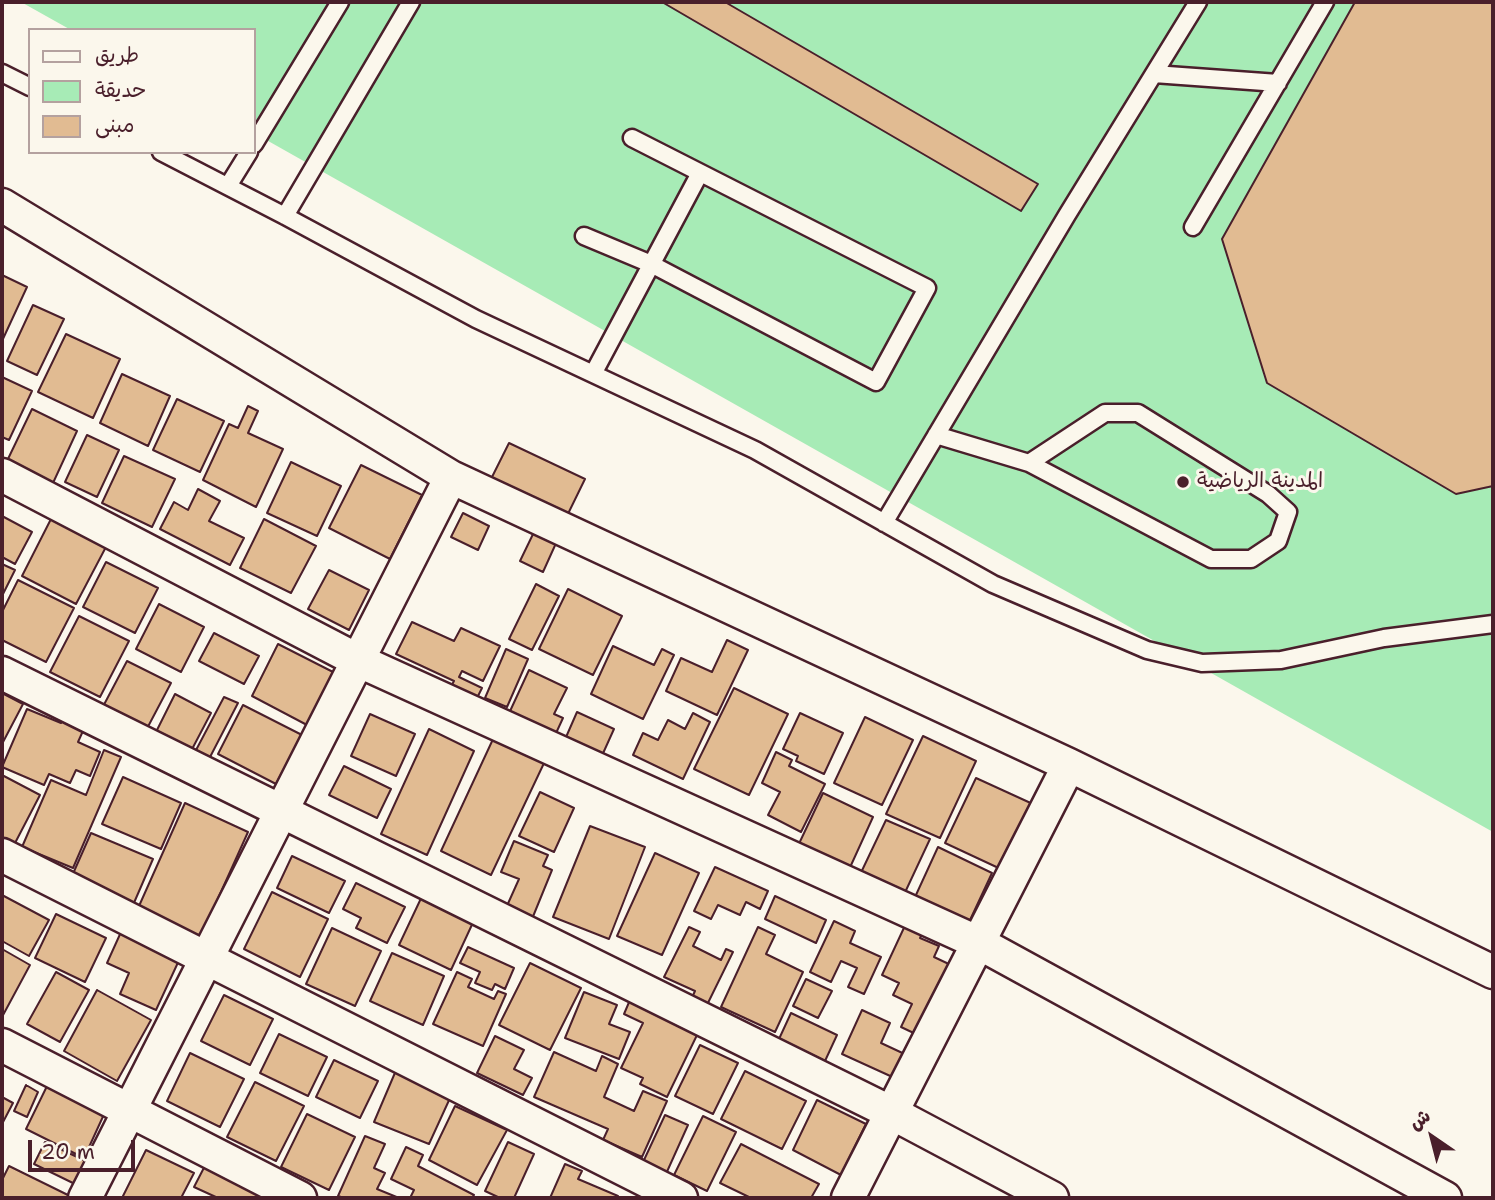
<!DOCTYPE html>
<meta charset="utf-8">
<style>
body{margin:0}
#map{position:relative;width:1495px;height:1200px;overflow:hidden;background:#fbf7ec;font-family:"Shantell Sans","Playpen Sans Arabic",sans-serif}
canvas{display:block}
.frame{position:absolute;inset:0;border:4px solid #4a1f2b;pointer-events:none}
.legend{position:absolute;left:28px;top:28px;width:228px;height:126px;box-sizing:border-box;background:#fbf7ec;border:2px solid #b4a19f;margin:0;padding:9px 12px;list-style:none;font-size:21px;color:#4a1f2b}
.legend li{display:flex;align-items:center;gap:14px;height:35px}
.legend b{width:35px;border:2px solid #b4a19f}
.north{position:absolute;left:1397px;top:1102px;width:70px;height:70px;-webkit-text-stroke:5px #fbf7ec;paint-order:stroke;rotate:325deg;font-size:19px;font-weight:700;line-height:28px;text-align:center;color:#4a1f2b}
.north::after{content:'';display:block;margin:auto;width:24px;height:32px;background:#4a1f2b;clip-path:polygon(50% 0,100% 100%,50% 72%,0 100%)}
.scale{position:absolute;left:28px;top:1140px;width:107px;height:32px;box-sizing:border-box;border:4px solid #4a1f2b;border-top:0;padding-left:9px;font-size:21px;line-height:24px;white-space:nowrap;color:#4a1f2b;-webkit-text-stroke:5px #fbf7ec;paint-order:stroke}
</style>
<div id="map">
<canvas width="1495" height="1200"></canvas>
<div class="frame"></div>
<ul class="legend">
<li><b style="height:9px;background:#fbf7ec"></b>طريق</li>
<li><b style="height:19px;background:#a7ebb6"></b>حديقة</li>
<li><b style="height:19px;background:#e1bb92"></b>مبنى</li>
</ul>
<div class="north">ش</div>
<div class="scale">20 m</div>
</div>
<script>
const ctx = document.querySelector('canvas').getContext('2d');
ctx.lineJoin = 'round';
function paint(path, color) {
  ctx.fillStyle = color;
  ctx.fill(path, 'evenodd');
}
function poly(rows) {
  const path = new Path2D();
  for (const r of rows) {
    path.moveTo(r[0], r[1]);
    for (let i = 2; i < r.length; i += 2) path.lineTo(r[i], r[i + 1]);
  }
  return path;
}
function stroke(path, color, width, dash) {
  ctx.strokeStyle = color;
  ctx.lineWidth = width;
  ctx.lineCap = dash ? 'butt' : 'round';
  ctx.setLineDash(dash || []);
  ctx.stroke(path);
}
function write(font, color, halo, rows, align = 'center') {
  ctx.font = font + ' "Shantell Sans","Playpen Sans Arabic",sans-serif';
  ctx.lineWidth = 6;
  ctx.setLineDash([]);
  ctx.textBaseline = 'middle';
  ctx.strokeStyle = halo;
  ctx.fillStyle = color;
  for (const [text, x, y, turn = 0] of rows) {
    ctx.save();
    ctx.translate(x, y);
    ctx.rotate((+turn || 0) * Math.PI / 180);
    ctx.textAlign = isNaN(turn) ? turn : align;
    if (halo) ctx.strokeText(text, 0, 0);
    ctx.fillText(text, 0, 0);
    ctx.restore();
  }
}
paint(poly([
 [21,2,1493,2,1493,832,254,133,254,30,71,30]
]), '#a7ebb6');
const building = poly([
 [662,2,725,2,1038,184,1021,211,662,2],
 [1355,2,1493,2,1493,486,1456,494,1267,383,1222,239,1355,2],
 [2,275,27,287,2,341,2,275],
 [33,305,64,319,37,375,7,361,33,305],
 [66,334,120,359,93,418,38,392,66,334],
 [122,374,170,396,148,446,100,423,122,374],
 [2,377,32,391,9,440,2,437,2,377],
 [177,399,224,421,200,472,153,450,177,399],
 [248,406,258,411,248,433,283,449,256,507,203,480,229,424,238,428,248,406],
 [32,409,77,431,53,483,7,461,32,409],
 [87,435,119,450,97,497,65,482,87,435],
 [509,443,585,479,564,522,488,485,509,443],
 [124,456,175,479,152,527,102,503,124,456],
 [291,462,341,486,317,536,267,513,291,462],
 [361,465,422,495,390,559,329,528,361,465],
 [198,489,220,501,209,521,244,538,230,565,160,529,174,502,188,510,198,489],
 [463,513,489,526,478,550,451,537,463,513],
 [2,516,32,532,15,564,2,557,2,516],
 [52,517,107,545,76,604,22,576,52,517],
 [264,519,316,546,291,593,240,568,264,519],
 [535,530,557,541,543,572,520,561,535,530],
 [106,562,158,588,135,633,83,607,106,562],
 [2,564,15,570,2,596,2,564],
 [329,570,369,590,349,630,308,609,329,570],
 [18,580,74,608,46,662,2,640,2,612,18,580],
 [536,584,559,596,532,650,509,639,536,584],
 [568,589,622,616,593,675,539,649,568,589],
 [159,604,204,627,181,672,136,649,159,604],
 [79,616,129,641,100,697,50,672,79,616],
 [412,622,454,641,461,628,500,646,483,681,462,671,459,677,482,688,474,704,448,692,454,681,396,654,412,622],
 [214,633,259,656,244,684,199,661,214,633],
 [727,640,748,650,717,715,666,691,681,658,712,672,727,640],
 [278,644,335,673,307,725,252,696,278,644],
 [613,646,654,665,662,649,674,655,643,719,591,694,613,646],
 [506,649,528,659,507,707,485,698,506,649],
 [127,661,171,683,142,738,98,716,127,661],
 [529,670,567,688,554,714,563,718,551,744,505,722,529,670],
 [734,688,788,714,749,795,694,769,734,688],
 [2,693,23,704,2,744,2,693],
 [175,694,211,713,190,753,154,736,175,694],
 [224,697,238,703,209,759,195,752,224,697],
 [243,705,302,735,276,784,218,754,243,705],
 [27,709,61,723,65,712,87,722,78,742,100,752,90,776,76,770,70,783,49,774,44,785,2,767,27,709],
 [577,712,614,729,600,760,563,744,577,712],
 [693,713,710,722,683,779,633,755,643,733,658,740,668,720,685,729,693,713],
 [800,713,843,733,824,774,796,761,798,756,783,749,800,713],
 [370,714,415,734,396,776,351,756,370,714],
 [865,717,913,740,882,805,834,783,865,717],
 [429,729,474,751,427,855,381,834,429,729],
 [923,736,976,761,940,838,886,814,923,736],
 [494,737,545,761,491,875,441,851,494,737],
 [104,750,121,757,73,868,22,847,51,780,86,795,104,750],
 [776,752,792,760,789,766,825,784,801,832,768,815,780,792,762,783,776,752],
 [344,766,391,789,377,818,329,795,344,766],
 [2,775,40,795,14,845,2,838,2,775],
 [123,777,181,803,161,849,102,824,123,777],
 [976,778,1035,805,1005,871,945,843,976,778],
 [540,792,574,808,554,852,519,836,540,792],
 [823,793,873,817,847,874,796,850,823,793],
 [185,803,248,832,198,943,135,915,185,803],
 [886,820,930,839,901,901,857,881,886,820],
 [590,826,645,847,609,939,553,917,590,826],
 [91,833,153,859,130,912,68,885,91,833],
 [514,841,548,855,543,866,552,870,532,919,506,908,519,879,501,872,514,841],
 [938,847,992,873,964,933,910,908,938,847],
 [655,853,699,873,662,955,617,936,655,853],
 [292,856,345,881,329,913,277,888,292,856],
 [715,867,768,891,760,909,746,902,740,915,718,905,711,919,694,911,715,867],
 [356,883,405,907,387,943,356,928,361,918,343,909,356,883],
 [272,892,328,919,300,977,244,949,272,892],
 [424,892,476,916,451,970,399,945,424,892],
 [2,895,49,920,29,956,2,941,2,895],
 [775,896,826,920,816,943,765,919,775,896],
 [56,914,106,938,85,982,35,958,56,914],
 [909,917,926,926,920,938,939,946,934,957,953,966,920,1036,901,1027,912,1004,893,995,899,983,882,975,909,917],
 [126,921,181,956,156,1010,120,994,129,973,107,963,126,921],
 [834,921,855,931,850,943,881,957,864,994,848,987,857,968,841,961,831,982,810,972,834,921],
 [689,927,700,932,693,946,721,960,726,949,733,952,705,1009,690,1002,695,991,664,977,689,927],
 [758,927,775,935,766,954,803,972,775,1032,721,1007,758,927],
 [332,928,381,951,355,1006,306,984,332,928],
 [468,947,514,968,505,989,495,984,492,990,475,983,480,972,460,963,468,947],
 [2,949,30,965,2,1017,2,949],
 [392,953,444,976,423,1025,370,1001,392,953],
 [530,963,581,988,550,1050,499,1025,530,963],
 [56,972,89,990,60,1042,27,1024,56,972],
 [457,972,472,979,468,987,494,999,498,991,506,994,483,1046,433,1024,457,972],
 [806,979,832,991,818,1018,793,1006,806,979],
 [97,990,151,1020,117,1081,64,1051,97,990],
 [584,992,617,1005,609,1024,630,1032,619,1059,565,1038,584,992],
 [224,995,273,1019,250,1065,201,1041,224,995],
 [630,1000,698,1033,667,1097,640,1084,643,1078,621,1068,643,1023,624,1014,630,1000],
 [862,1010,890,1023,881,1043,911,1057,899,1080,842,1054,862,1010],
 [791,1013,837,1035,825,1061,779,1039,791,1013],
 [279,1034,327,1057,308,1096,260,1073,279,1034],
 [495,1036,524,1050,514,1069,532,1078,523,1095,477,1073,495,1036],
 [700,1045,738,1063,713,1114,675,1096,700,1045],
 [554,1052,596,1071,602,1056,618,1064,604,1097,634,1111,643,1091,667,1101,642,1157,603,1140,608,1129,534,1097,554,1052],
 [190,1053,244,1079,220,1127,167,1101,190,1053],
 [334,1060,378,1081,360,1118,316,1097,334,1060],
 [400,1061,456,1085,429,1144,374,1122,400,1061],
 [745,1071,806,1101,782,1149,721,1119,745,1071],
 [49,1082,106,1110,84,1158,26,1129,49,1082],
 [255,1082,304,1106,276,1161,227,1137,255,1082],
 [26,1085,38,1092,27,1117,14,1111,26,1085],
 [2,1097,13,1103,2,1124,2,1097],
 [817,1100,866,1124,841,1175,793,1150,817,1100],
 [455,1106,507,1130,477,1185,429,1160,455,1106],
 [307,1114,355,1137,329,1190,281,1167,307,1114],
 [665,1115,688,1125,661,1185,637,1175,665,1115],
 [703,1116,736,1132,707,1191,674,1175,703,1116],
 [365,1136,385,1144,374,1168,385,1173,377,1189,399,1198,344,1198,338,1196,365,1136],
 [45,1142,88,1162,77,1185,34,1164,45,1142],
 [508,1142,534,1154,514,1198,500,1198,485,1191,508,1142],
 [741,1144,819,1184,811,1198,751,1198,720,1183,741,1144],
 [406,1147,423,1155,418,1166,474,1195,472,1198,410,1198,414,1190,391,1179,406,1147],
 [146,1150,194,1173,181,1198,122,1198,146,1150],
 [209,1158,278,1198,218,1198,194,1187,209,1158],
 [565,1164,582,1171,578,1179,618,1196,617,1198,550,1198,565,1164],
 [9,1166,74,1198,2,1198,2,1180,9,1166]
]);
paint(building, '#e1bb92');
stroke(building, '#4a1f2b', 2);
const service = poly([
 [2,73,30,87],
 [1154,74,1278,83],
 [254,144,340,2],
 [161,152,285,216,476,319,755,450,993,584,1147,650,1202,663,1281,660,1384,638,1493,624],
 [228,186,249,152],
 [285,216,411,2],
 [1193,227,1325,2],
 [584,236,651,264,876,382,927,288,632,138],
 [593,374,700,173],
 [936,435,1029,463,1211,559,1251,559,1278,541,1288,512,1268,494,1138,413,1105,413,1029,463],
 [884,523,1067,215,1198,2]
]);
const minor = poly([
 [2,205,451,477,1069,765,1493,972],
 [2,475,357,660,979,943,1445,1198],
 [2,673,892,1113,1052,1198],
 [2,855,681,1198],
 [2,1045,300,1198],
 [85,1198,451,477],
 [848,1198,1069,765]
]);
stroke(service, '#4a1f2b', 21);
stroke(minor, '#4a1f2b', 37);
stroke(service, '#fbf7ec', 16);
stroke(minor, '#fbf7ec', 32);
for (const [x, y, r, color] of [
 [1183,482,7,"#4a1f2b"]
]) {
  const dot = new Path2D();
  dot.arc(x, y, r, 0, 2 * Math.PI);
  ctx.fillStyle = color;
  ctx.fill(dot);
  stroke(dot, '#fbf7ec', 2.5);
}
write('21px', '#4a1f2b', '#fbf7ec', [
 ["المدينة الرياضية",1197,482]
], 'left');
</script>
